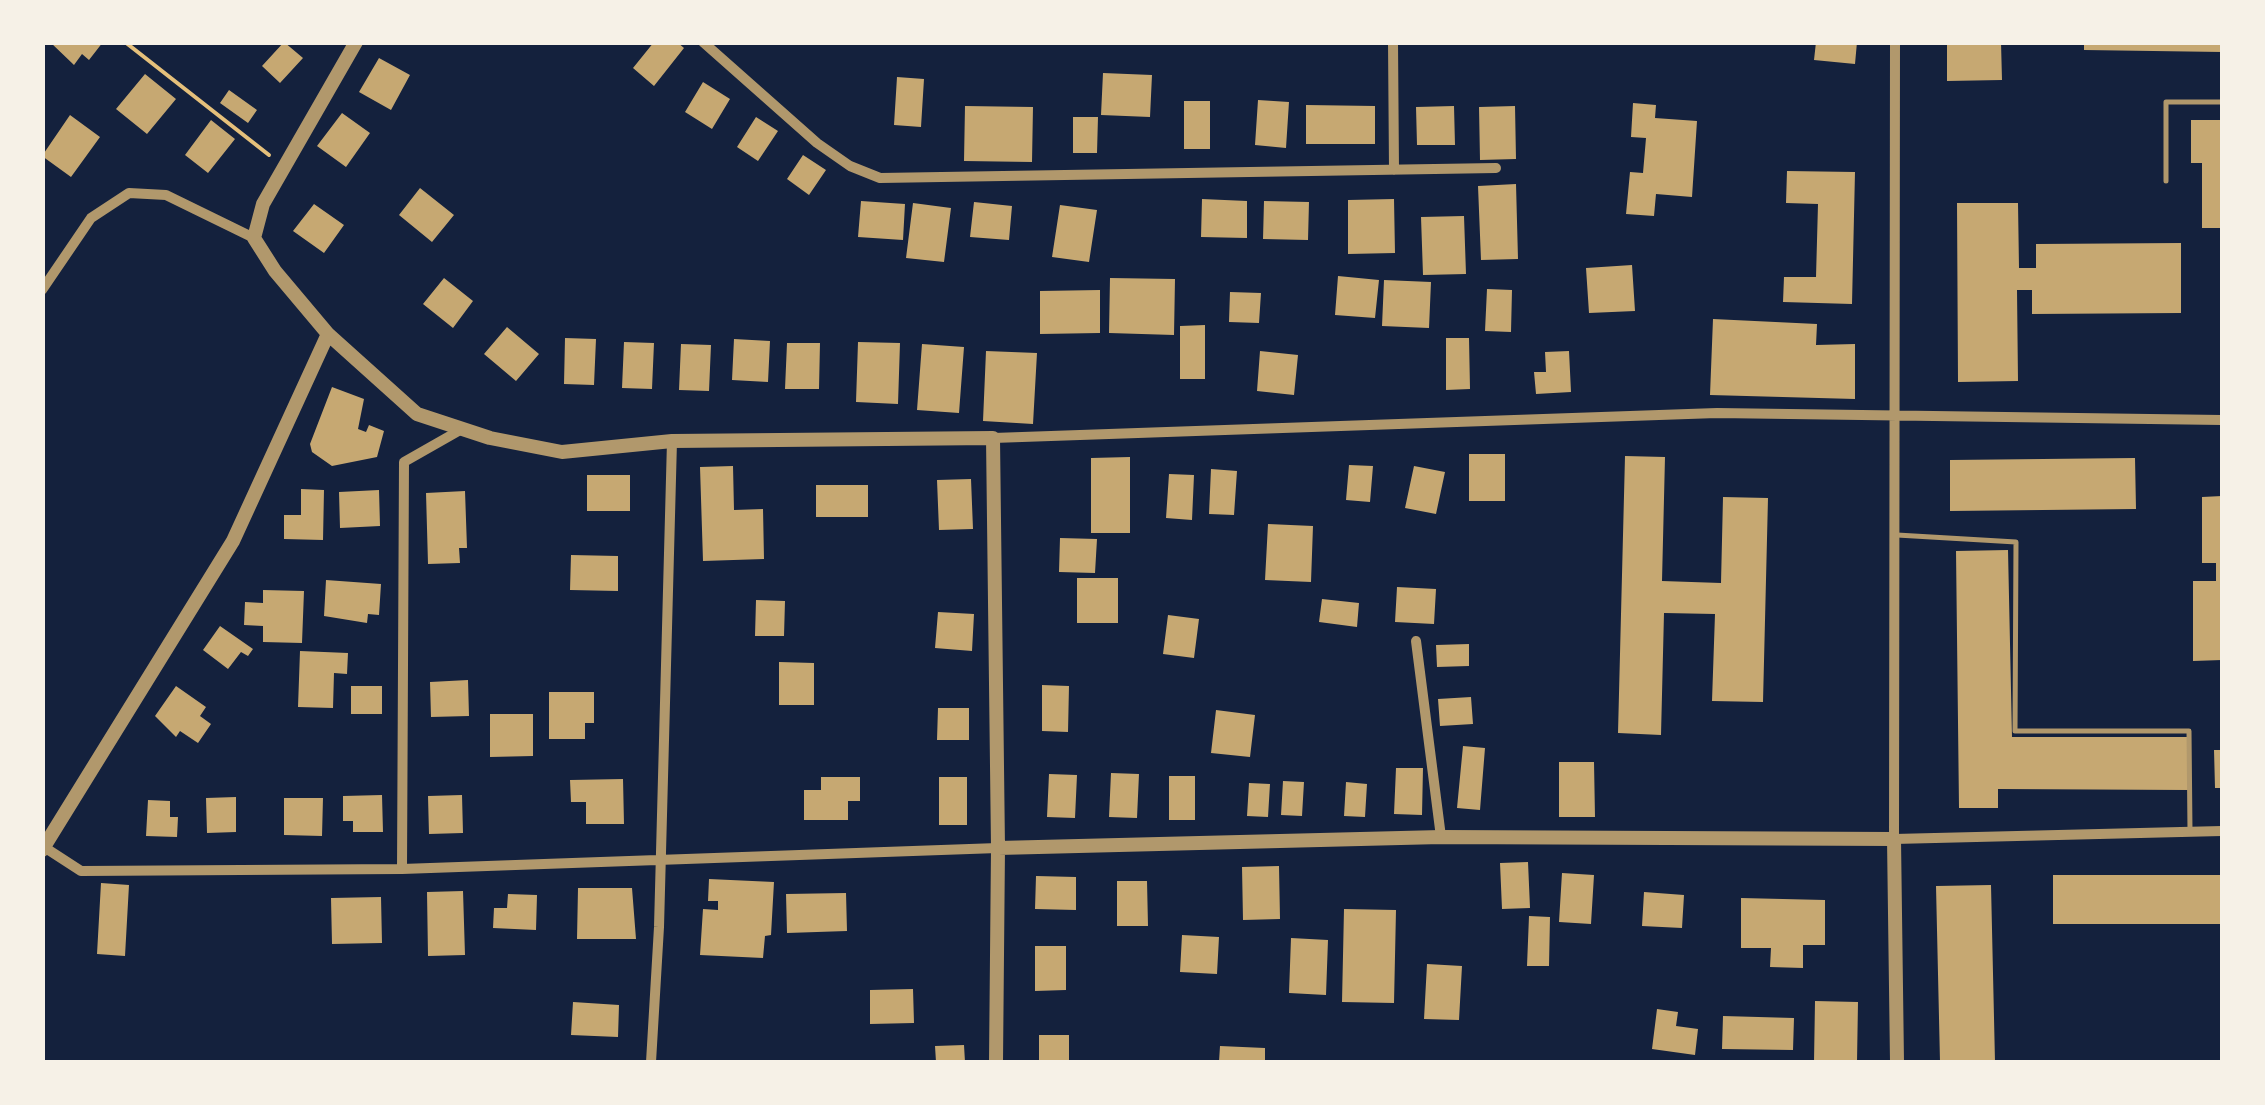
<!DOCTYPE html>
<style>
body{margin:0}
#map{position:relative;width:2265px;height:1105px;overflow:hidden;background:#14213d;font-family:"DejaVu Sans",sans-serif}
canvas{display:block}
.frame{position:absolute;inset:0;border:45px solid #f6f1e7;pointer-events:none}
</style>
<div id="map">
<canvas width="2265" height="1105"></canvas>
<div class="frame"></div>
</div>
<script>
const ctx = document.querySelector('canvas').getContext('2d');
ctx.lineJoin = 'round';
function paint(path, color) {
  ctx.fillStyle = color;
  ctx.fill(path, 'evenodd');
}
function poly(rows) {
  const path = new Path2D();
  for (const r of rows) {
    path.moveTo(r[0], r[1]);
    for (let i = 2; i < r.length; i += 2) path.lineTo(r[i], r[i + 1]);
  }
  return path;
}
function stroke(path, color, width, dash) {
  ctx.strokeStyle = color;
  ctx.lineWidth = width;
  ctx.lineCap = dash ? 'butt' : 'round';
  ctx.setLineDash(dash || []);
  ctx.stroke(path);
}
paint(poly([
 [50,42,103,42,89,60,82,54,74,65],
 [284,42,303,58,280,83,262,66],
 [654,42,677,42,684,48,654,86,633,68],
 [1816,42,1857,42,1855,64,1814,60],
 [1947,42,2001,42,2002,80,1947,81],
 [2084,42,2222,42,2222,52,2084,50],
 [379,58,410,75,391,110,359,92],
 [1103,73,1152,75,1150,117,1101,115],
 [145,74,176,99,147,134,116,109],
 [897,77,924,79,921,127,894,125],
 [703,82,730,99,712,129,685,112],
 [229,90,257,110,248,123,220,103],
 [1258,100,1289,102,1286,148,1255,145],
 [1184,101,1210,101,1210,149,1184,149],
 [1633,103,1656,105,1655,118,1697,121,1692,197,1656,194,1654,216,1626,214,1630,172,1643,173,1646,138,1631,137],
 [1306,105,1375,106,1375,144,1306,144],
 [965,106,1033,107,1032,162,964,161],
 [1454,106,1455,145,1417,145,1416,107],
 [1515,106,1516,159,1480,160,1479,107],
 [342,113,370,133,346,167,317,146],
 [70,115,100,137,71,177,42,156],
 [756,117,778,131,758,161,737,147],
 [1073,117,1098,117,1097,153,1073,153],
 [211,120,235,139,208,173,185,155],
 [2191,120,2222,120,2222,228,2202,228,2202,163,2191,163],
 [803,155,826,170,809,195,787,179],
 [1787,171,1855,172,1852,304,1783,302,1784,277,1816,277,1818,204,1786,203],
 [1516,184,1518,259,1481,260,1478,186],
 [420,188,454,215,432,242,399,215],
 [1202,199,1247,201,1247,238,1201,237],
 [1394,199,1395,253,1348,254,1348,200],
 [861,201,905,204,903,240,858,237],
 [1264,201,1309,202,1308,240,1263,239],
 [974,202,1012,206,1009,240,970,237],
 [913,203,951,208,944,262,906,258],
 [1957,203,2018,203,2019,268,2036,268,2036,244,2181,243,2181,313,2032,314,2032,290,2017,290,2018,381,1958,382],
 [314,204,344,225,324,253,293,231],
 [1060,205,1097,210,1089,262,1052,257],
 [1464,216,1466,274,1423,275,1421,217],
 [1632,265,1635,311,1589,313,1586,268],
 [1338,276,1379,280,1375,318,1335,315],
 [444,278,473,301,453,328,423,304],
 [1110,278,1175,279,1174,335,1109,333],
 [1384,280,1431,282,1429,328,1382,326],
 [1487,289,1512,290,1511,332,1485,331],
 [1100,290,1100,333,1040,334,1040,291],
 [1230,292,1261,293,1259,323,1229,322],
 [1713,319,1817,324,1816,345,1855,344,1855,399,1710,395],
 [1205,325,1205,379,1180,379,1180,326],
 [507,327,539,354,516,381,484,354],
 [565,338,596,339,594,385,564,384],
 [1446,338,1469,338,1470,389,1446,390],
 [734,339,770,341,768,382,732,380],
 [624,342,654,343,652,389,622,388],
 [858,342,900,343,898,404,856,402],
 [787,343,820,343,819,389,785,389],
 [681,344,711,345,709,391,679,390],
 [922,344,964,347,959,413,917,410],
 [986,351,1037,353,1033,424,983,421],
 [1260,351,1298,355,1294,395,1257,391],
 [1569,351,1571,392,1536,394,1534,372,1546,372,1545,352],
 [332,387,364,399,358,429,366,432,369,425,384,431,377,457,332,466,312,452,310,444],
 [1469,454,1505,454,1505,501,1469,501],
 [1625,456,1665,457,1662,581,1721,583,1723,497,1768,498,1763,702,1712,701,1715,614,1664,613,1661,735,1618,733],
 [1130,457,1130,533,1091,533,1091,458],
 [2135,458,2136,509,1950,511,1950,460],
 [1349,465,1373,466,1370,502,1346,500],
 [733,466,734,510,763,509,764,559,703,561,700,467],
 [1414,466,1445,472,1436,514,1405,508],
 [1211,469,1237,471,1234,515,1209,514],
 [1169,474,1194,475,1192,520,1166,518],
 [587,475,630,475,630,511,587,511],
 [971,479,973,529,939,530,937,480],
 [816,485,868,485,868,517,816,517],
 [301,489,324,490,323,540,284,539,284,515,301,515],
 [379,490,380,526,340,528,339,492],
 [465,491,467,548,459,548,460,563,428,564,426,493],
 [2222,496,2222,660,2193,661,2193,581,2216,581,2216,563,2202,563,2202,497],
 [1268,524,1313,526,1311,582,1265,580],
 [1060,538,1097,539,1095,573,1059,572],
 [2008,550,2012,737,2188,737,2188,790,1998,789,1998,808,1959,808,1956,551],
 [571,555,618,556,618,591,570,590],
 [1077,578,1118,578,1118,623,1077,623],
 [326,580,381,584,379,615,368,614,367,623,324,616],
 [1397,587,1436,589,1434,624,1395,622],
 [263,590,304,591,302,643,263,642,263,626,244,625,245,602,263,603],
 [1322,599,1359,603,1357,627,1319,622],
 [756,600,785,601,784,636,755,636],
 [938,612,974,614,972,651,935,648],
 [1168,615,1199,619,1194,658,1163,654],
 [220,626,253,649,248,656,241,652,228,669,203,650],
 [1469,644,1469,666,1437,667,1436,645],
 [300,651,348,653,347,674,334,673,333,708,298,707],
 [779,662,814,663,814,705,779,705],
 [468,680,469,716,431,717,430,682],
 [1042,685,1069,686,1068,732,1042,731],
 [176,686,206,707,200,716,211,724,198,743,180,731,176,737,155,716],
 [351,686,382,686,382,714,351,714],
 [549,692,594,692,594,723,585,723,585,739,549,739],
 [1471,697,1473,724,1440,726,1438,699],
 [938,708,969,708,969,740,937,740],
 [1216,710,1255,715,1250,757,1211,753],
 [490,714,533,714,533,756,490,757],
 [1463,746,1485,748,1480,810,1457,808],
 [2214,750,2222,750,2222,788,2215,788],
 [1559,762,1594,762,1595,817,1559,817],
 [1396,768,1423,768,1422,815,1394,814],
 [1111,773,1139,774,1137,818,1109,817],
 [1049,774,1077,775,1075,818,1047,817],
 [1169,776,1195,776,1195,820,1169,820],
 [821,777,860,777,860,801,848,801,848,820,804,820,804,790,821,790],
 [939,777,967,777,967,825,939,825],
 [623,779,624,824,586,824,586,802,571,802,570,780],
 [1283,781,1304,782,1302,816,1281,815],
 [1346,782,1367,784,1365,817,1344,816],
 [1249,783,1270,784,1268,817,1247,816],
 [382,795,383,832,353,832,353,821,343,821,343,796],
 [462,795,463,833,429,834,428,796],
 [236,797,236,832,207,833,206,798],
 [284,798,323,798,322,836,284,835],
 [148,800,170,801,170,817,178,817,177,837,146,836],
 [1528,862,1530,908,1502,909,1500,863],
 [1279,866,1280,919,1243,920,1242,867],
 [1562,873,1594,875,1591,924,1559,922],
 [2053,875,2222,875,2222,924,2053,924],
 [1036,876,1076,877,1076,910,1035,909],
 [709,879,774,882,771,935,765,936,763,958,700,955,703,909,718,910,718,901,708,901],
 [1117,881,1147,881,1148,926,1117,926],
 [101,883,129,885,125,956,97,954],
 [1991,885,1995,1062,1940,1062,1936,886],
 [578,888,632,888,636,939,577,939],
 [463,891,465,955,428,956,427,892],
 [1644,892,1684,895,1682,928,1642,926],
 [846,893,847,931,787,933,786,894],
 [508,894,537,895,536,930,493,928,494,908,507,908],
 [381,897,382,943,332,944,331,898],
 [1741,898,1825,900,1825,945,1803,945,1803,968,1770,967,1771,948,1741,948],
 [1344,909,1396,910,1394,1003,1342,1002],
 [1529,916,1550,917,1549,966,1527,966],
 [1182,935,1219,937,1217,974,1180,972],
 [1291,938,1328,940,1326,995,1289,993],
 [1035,946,1066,946,1066,990,1035,991],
 [1427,964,1462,966,1459,1020,1424,1019],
 [913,989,914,1023,870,1024,870,990],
 [1815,1001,1858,1002,1857,1062,1814,1062],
 [573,1002,619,1005,618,1037,571,1035],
 [1657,1009,1678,1012,1676,1026,1698,1029,1695,1055,1652,1049],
 [1723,1016,1794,1018,1793,1050,1722,1049],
 [1039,1035,1069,1035,1069,1062,1039,1062],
 [964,1045,965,1062,936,1062,935,1046],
 [1220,1046,1265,1048,1265,1062,1219,1062]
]), '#c6a872');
stroke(poly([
 [125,42,269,155]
]), '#e5c07b', 4);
stroke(poly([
 [2166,181,2166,102,2222,102],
 [1897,535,2016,542,2015,731,2189,731,2190,831]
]), '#b1986c', 5);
stroke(poly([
 [703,42,817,143,850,166,880,178,1496,168],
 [1393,42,1394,170],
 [1895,42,1894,839,2222,831],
 [42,290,91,218,129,193,166,195,254,238],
 [993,438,1717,413,2222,420],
 [1416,641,1441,837],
 [44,847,81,871,402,869,998,848],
 [402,869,404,462,462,429],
 [651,1062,659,927,672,441]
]), '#b1986c', 10);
stroke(poly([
 [356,42,263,204,254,238,275,271,328,334,417,414,490,438,562,452,672,441,993,438,998,848,996,1062],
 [998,848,1441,837,1894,839,1897,1062],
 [42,850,233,541,328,334]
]), '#b1986c', 14);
</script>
